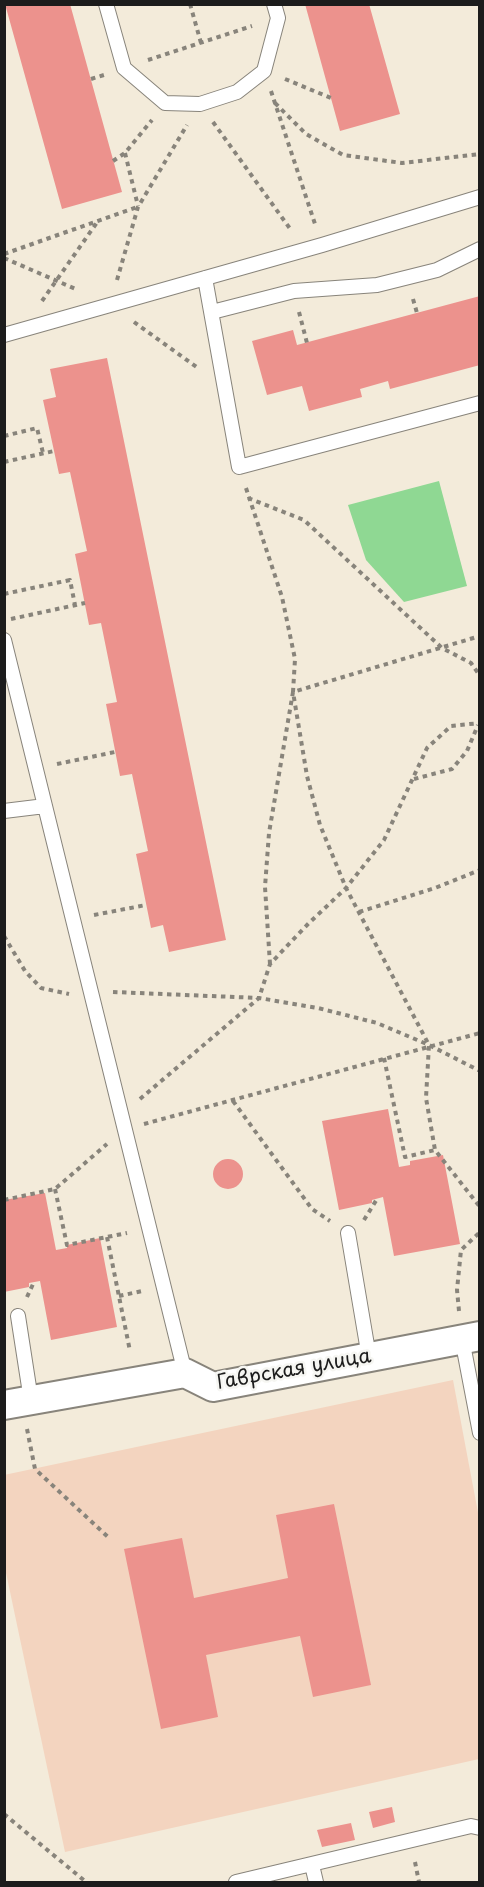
<!DOCTYPE html>
<meta charset="utf-8">
<style>
body{margin:0}
#map{position:relative;width:484px;height:1887px;overflow:hidden;background:#f3ebda;font-family:"Playpen Sans",sans-serif}
canvas{display:block}
.frame{position:absolute;inset:0;border:6px solid #1c1c1c;pointer-events:none}
</style>
<div id="map">
<canvas width="484" height="1887"></canvas>
<div class="frame"></div>
</div>
<script>
const ctx = document.querySelector('canvas').getContext('2d');
ctx.lineJoin = 'round';
function paint(path, color) {
  ctx.fillStyle = color;
  ctx.fill(path, 'evenodd');
}
function poly(rows) {
  const path = new Path2D();
  for (const r of rows) {
    if (r.length === 3) {
      path.moveTo(r[0] + r[2], r[1]);
      path.arc(r[0], r[1], r[2], 0, 2 * Math.PI);
      continue;
    }
    path.moveTo(r[0], r[1]);
    for (let i = 2; i < r.length; i += 2) path.lineTo(r[i], r[i + 1]);
  }
  return path;
}
function stroke(path, color, width, dash) {
  ctx.strokeStyle = color;
  ctx.lineWidth = width;
  ctx.lineCap = dash ? 'butt' : 'round';
  ctx.setLineDash(dash || []);
  ctx.stroke(path);
}
function write(font, color, halo, rows, align = 'center') {
  ctx.font = font + ' "Playpen Sans",sans-serif';
  ctx.lineWidth = 5;
  ctx.setLineDash([]);
  ctx.textBaseline = 'middle';
  ctx.strokeStyle = halo;
  ctx.fillStyle = color;
  for (const [text, x, y, turn = 0] of rows) {
    ctx.save();
    ctx.translate(x, y);
    ctx.rotate((+turn || 0) * Math.PI / 180);
    ctx.textAlign = isNaN(turn) ? turn : align;
    if (halo) ctx.strokeText(text, 0, 0);
    ctx.fillText(text, 0, 0);
    ctx.restore();
  }
}
paint(poly([
 [453,1380,479,1518,479,1759,65,1852,5,1568,4,1475]
]), '#f3d4bf');
paint(poly([
 [439,481,467,586,404,602,366,560,348,505]
]), '#8fd893');
paint(poly([
 [5,4,70,4,122,192,62,209],
 [305,4,369,4,400,114,340,131],
 [480,296,480,365,390,389,388,381,360,389,362,397,309,411,302,386,267,395,252,341,293,330,297,345],
 [107,358,226,940,169,952,163,925,151,928,136,854,148,851,132,774,120,776,106,704,117,702,101,623,89,625,75,554,87,551,70,472,59,474,43,400,56,397,50,369],
 [388,1109,399,1167,410,1165,410,1161,443,1155,460,1244,394,1256,383,1197,372,1200,372,1203,339,1210,322,1121],
 [228,1174,15],
 [45,1193,56,1250,67,1248,67,1245,100,1238,117,1327,51,1340,40,1281,29,1283,29,1287,4,1292,4,1200],
 [334,1504,371,1685,313,1697,300,1636,206,1655,218,1717,161,1729,124,1549,182,1538,194,1598,288,1578,276,1515],
 [392,1807,395,1822,373,1828,369,1812],
 [351,1823,355,1840,322,1847,317,1830]
]), '#ec928d');
const service = poly([
 [106,4,124,68,165,103,200,104,237,92,264,71,278,18,274,4],
 [205,278,239,467,480,403],
 [212,312,294,291,377,285,437,270,480,249],
 [4,335,322,245,480,197],
 [4,640,185,1373],
 [4,811,45,806],
 [348,1233,369,1357],
 [18,1316,31,1400],
 [462,1339,480,1433],
 [312,1865,316,1882],
 [236,1882,471,1826,480,1828]
]);
const minor = poly([
 [4,1405,185,1373,213,1387,480,1336]
]);
stroke(service, '#88847b', 16);
stroke(minor, '#88847b', 32);
stroke(poly([
 [190,4,201,43],
 [148,60,252,26],
 [91,79,104,75],
 [285,79,331,98],
 [271,91,315,224],
 [275,103,306,134,343,155,402,163,480,154],
 [213,122,291,230],
 [125,153,138,206],
 [113,161,125,153,152,120],
 [4,254,137,207],
 [4,258,78,290],
 [117,280,138,207,187,125],
 [413,299,417,313],
 [42,301,98,221],
 [299,312,307,343],
 [134,322,198,368],
 [4,436,37,428,43,453],
 [4,462,54,451],
 [246,488,282,597,295,659,293,692,307,776,320,825,346,888,429,1045,426,1098,435,1150,480,1207],
 [248,498,304,520,442,648,471,663,480,676],
 [4,594,70,580,75,605],
 [11,619,85,603],
 [57,764,115,752],
 [414,779,452,769,467,751,478,725],
 [359,912,435,888,480,870],
 [94,915,146,905],
 [4,936,25,971,41,988,69,994],
 [270,964,265,887,269,833,293,692,480,636],
 [113,992,259,998,318,1008,377,1023,429,1045,480,1071],
 [384,1058,405,1157,435,1150],
 [140,1099,259,998,270,964,308,924,346,888,384,840,427,748,451,726,480,723],
 [233,1101,312,1209,330,1221],
 [144,1124,480,1033],
 [55,1189,67,1245,127,1233],
 [4,1200,55,1189,107,1144],
 [364,1220,377,1199],
 [107,1237,130,1351],
 [119,1296,142,1291],
 [27,1297,34,1282],
 [459,1311,457,1290,461,1250,480,1232],
 [27,1429,35,1469,108,1537],
 [4,1814,86,1882],
 [415,1862,419,1882]
]), '#88847b', 4, [4.5, 4.5]);
stroke(service, '#fff', 14);
stroke(minor, '#fff', 28);
write('20px', '#1c1c1c', '#f6f6f2', [
 ["Гаврская улица",294,1370,-10]
]);
</script>
